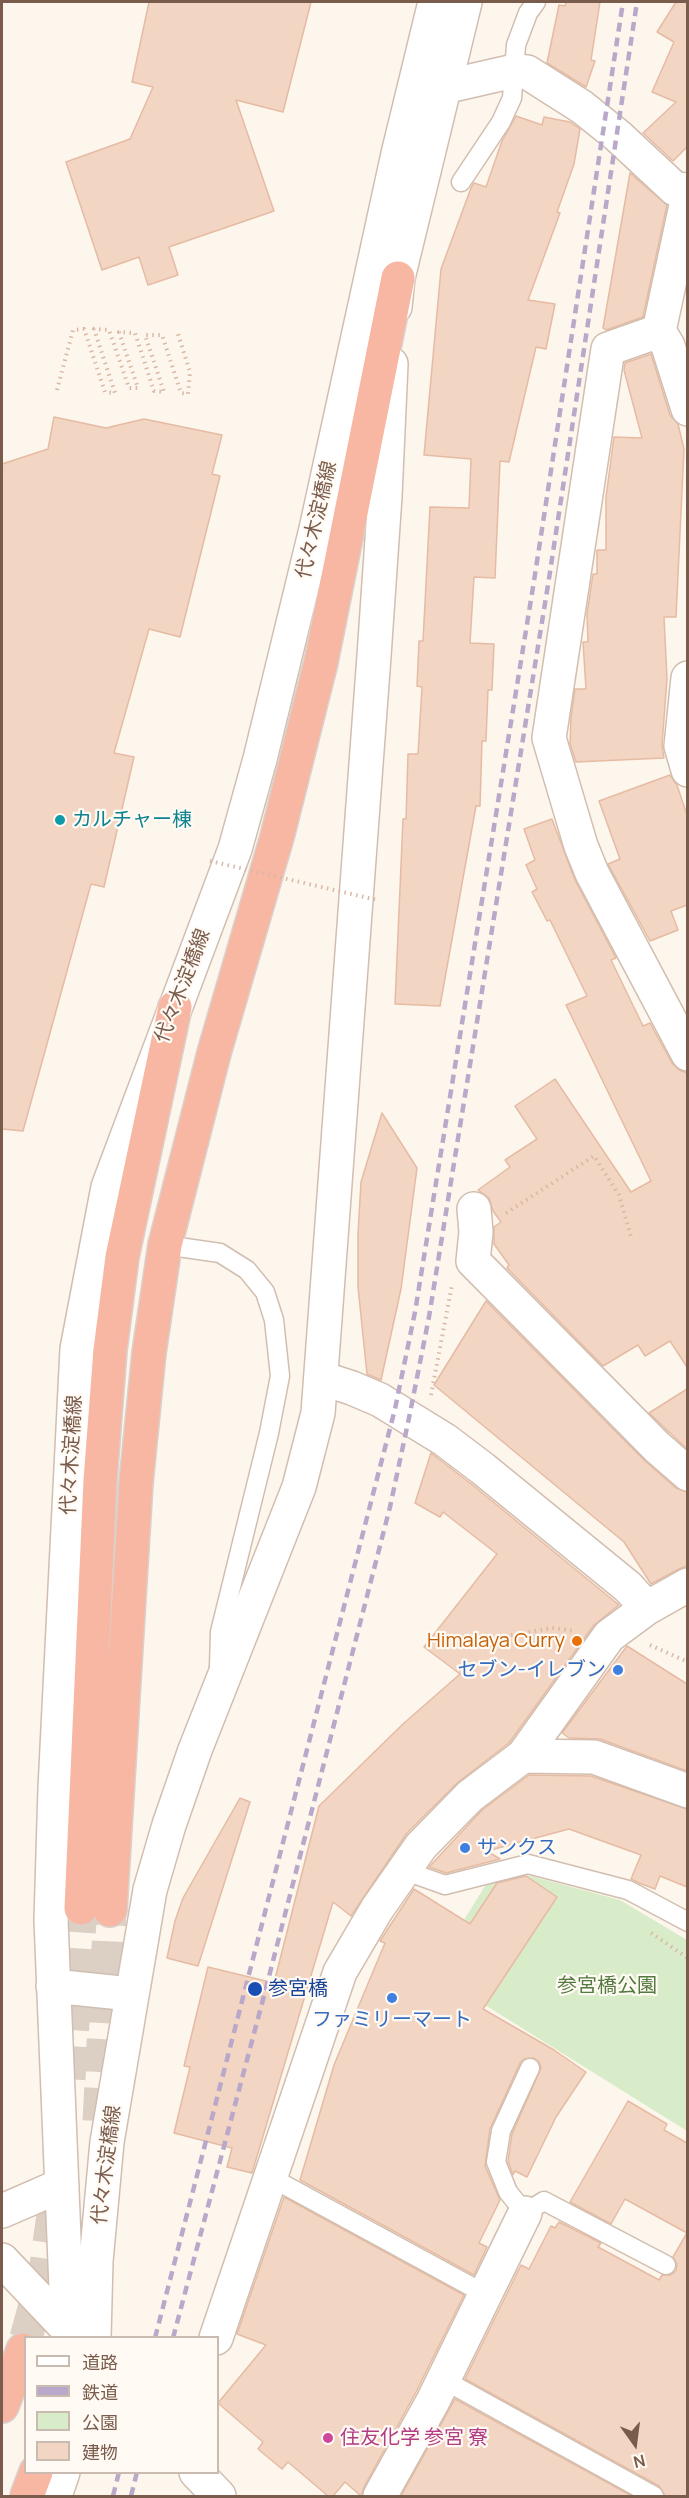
<!DOCTYPE html>
<meta charset="utf-8">
<style>
body{margin:0}
#map{position:relative;width:689px;height:2498px;overflow:hidden;background:#fdf6ec;font-family:Manrope,"Noto Sans JP",sans-serif}
canvas{display:block}
.frame{position:absolute;inset:0;border:3px solid #7a5c4d;pointer-events:none}
.legend{position:absolute;left:24px;top:2336px;width:195px;height:138px;box-sizing:border-box;background:#fffaf3;border:2px solid #cabbb1;margin:0;padding:8px 10px;list-style:none;font-size:18px;color:#7a5c4d}
.legend li{display:flex;align-items:center;gap:12px;height:30px}
.legend b{width:30px;border:2px solid #cabbb1}
.north{position:absolute;left:605px;top:2414px;width:60px;height:60px;-webkit-text-stroke:4px #fffaf3;paint-order:stroke;rotate:166deg;font-size:16px;font-weight:700;line-height:24px;text-align:center;color:#7a5c4d}
.north::after{content:'';display:block;margin:auto;width:21px;height:27px;background:#7a5c4d;clip-path:polygon(50% 0,100% 100%,50% 72%,0 100%)}
</style>
<div id="map">
<canvas width="689" height="2498"></canvas>
<div class="frame"></div>
<ul class="legend">
<li><b style="height:8px;background:#fff"></b>道路</li>
<li><b style="height:8px;background:#b9a8c9"></b>鉄道</li>
<li><b style="height:16px;background:#d8ecc9"></b>公園</li>
<li><b style="height:16px;background:#f3d5c3"></b>建物</li>
</ul>
<div class="north">N</div>
</div>
<script>
const ctx = document.querySelector('canvas').getContext('2d');
ctx.lineJoin = 'round';
function paint(path, color) {
  ctx.fillStyle = color;
  ctx.fill(path, 'evenodd');
}
function poly(rows) {
  const path = new Path2D();
  for (const r of rows) {
    path.moveTo(r[0], r[1]);
    for (let i = 2; i < r.length; i += 2) path.lineTo(r[i], r[i + 1]);
  }
  return path;
}
function stroke(path, color, width, dash) {
  ctx.strokeStyle = color;
  ctx.lineWidth = width;
  ctx.lineCap = dash ? 'butt' : 'round';
  ctx.setLineDash(dash || []);
  ctx.stroke(path);
}
function write(font, color, halo, rows, align = 'center') {
  ctx.font = font + ' Manrope,"Noto Sans JP",sans-serif';
  ctx.lineWidth = 4.5;
  ctx.setLineDash([]);
  ctx.textBaseline = 'middle';
  ctx.strokeStyle = halo;
  ctx.fillStyle = color;
  for (const [text, x, y, turn = 0] of rows) {
    ctx.save();
    ctx.translate(x, y);
    ctx.rotate((+turn || 0) * Math.PI / 180);
    ctx.textAlign = isNaN(turn) ? turn : align;
    if (halo) ctx.strokeText(text, 0, 0);
    ctx.fillText(text, 0, 0);
    ctx.restore();
  }
}
paint(poly([
 [527,1875,620,1900,687,1940,687,2131,432,1972,488,1881]
]), '#d8ecc9');
const building = poly([
 [149,2,311,2,283,112,236,100,274,211,169,247,178,275,148,285,139,257,102,270,66,162,130,139,153,87,132,82,149,2],
 [566,2,600,2,591,60,595,61,586,87,547,63,559,5,565,6,566,2],
 [676,2,687,2,687,147,673,161,643,133,676,102,652,92,674,42,657,32,676,2],
 [516,116,542,125,544,117,570,122,580,129,574,164,557,212,560,213,528,300,555,304,546,349,536,347,509,462,500,461,495,578,474,577,470,643,494,644,492,690,488,690,486,741,482,741,480,806,476,806,440,1006,395,1004,403,819,406,819,408,754,418,754,422,687,417,686,419,641,423,641,430,507,469,508,471,459,424,455,441,269,471,188,474,183,486,187,502,141,516,116],
 [630,173,667,205,643,317,606,330,603,328,630,173],
 [651,354,670,415,678,424,684,449,676,617,664,617,667,679,662,745,664,758,576,762,570,744,571,717,575,689,586,689,583,642,588,642,587,614,593,574,597,574,597,550,606,550,606,497,614,437,642,438,624,370,625,363,651,354],
 [54,417,106,428,144,419,222,435,212,474,220,476,180,637,149,629,114,753,134,757,104,887,91,884,23,1131,2,1129,2,464,48,449,54,417],
 [670,775,677,785,687,815,687,905,671,911,678,930,650,941,608,864,620,859,599,801,670,775],
 [552,819,575,880,616,958,611,960,643,1026,650,1023,672,1063,679,1070,687,1073,687,1367,670,1341,645,1356,638,1345,603,1366,507,1268,509,1265,494,1244,494,1227,501,1222,493,1211,489,1198,478,1190,510,1167,505,1160,537,1139,515,1106,555,1079,631,1192,651,1181,566,1005,587,996,550,920,547,921,532,892,537,889,526,865,535,860,524,829,552,819],
 [382,1113,417,1168,401,1289,381,1380,367,1374,358,1287,358,1234,361,1182,382,1113],
 [486,1301,644,1460,676,1488,687,1492,687,1566,679,1569,651,1584,624,1542,434,1385,486,1301],
 [687,1389,687,1449,649,1413,687,1389],
 [431,1453,470,1483,619,1605,594,1625,509,1743,457,1783,407,1833,351,1916,333,1902,252,2173,227,2167,232,2148,174,2133,190,2067,184,2066,208,1967,274,1983,319,1806,403,1724,460,1674,424,1647,497,1554,443,1512,440,1517,415,1503,431,1453],
 [627,1646,687,1684,687,1771,600,1739,569,1738,562,1733,627,1646],
 [529,1775,591,1776,687,1809,687,1887,660,1876,655,1889,639,1883,631,1879,641,1855,569,1829,487,1851,500,1859,446,1873,429,1867,482,1810,529,1775],
 [240,1798,250,1802,198,1966,167,1958,175,1921,183,1898,240,1798],
 [526,1876,557,1897,483,2009,554,2050,586,2072,556,2117,527,2177,515,2171,513,2175,508,2161,512,2134,541,2068,539,2062,534,2058,524,2059,520,2063,490,2129,485,2166,500,2200,479,2243,487,2247,474,2275,300,2180,334,2065,385,1943,380,1941,414,1889,470,1924,497,1883,526,1876],
 [628,2101,667,2124,664,2130,687,2143,687,2233,625,2199,611,2224,570,2202,628,2101],
 [284,2197,464,2295,416,2392,364,2487,361,2496,345,2482,333,2496,328,2496,288,2462,282,2469,258,2449,263,2442,218,2403,266,2345,237,2334,284,2197],
 [559,2222,601,2243,598,2247,659,2280,662,2275,671,2275,676,2271,677,2264,673,2257,687,2233,687,2496,665,2496,659,2486,465,2379,521,2265,529,2269,551,2226,555,2228,559,2222],
 [455,2399,632,2496,401,2496,455,2399]
]);
paint(building, '#f3d5c3');
stroke(building, '#e6bba3', 1.5);
stroke(poly([
 [69,2079,81,1908],
 [99,2121,110,1910],
 [26,2338,46,2265,54,2208]
]), '#dcd0c4', 33, [33, 16]);
const service = poly([
 [461,182,501,122,512,98,516,45,528,13,536,2],
 [165,1245,220,1253,247,1270,265,1292,274,1320,280,1376,269,1433,220,1632,219,1667],
 [403,1870,445,1885,528,1864,628,1890,688,1922],
 [530,2068,501,2131,496,2162,508,2192,525,2213,544,2201,666,2265],
 [270,2177,485,2294],
 [444,2380,654,2496]
]);
const minor = poly([
 [444,87,514,71,527,72,582,107,618,136,675,189,688,190],
 [688,196,659,331,668,346,688,409],
 [659,331,608,349,549,738,581,846,592,873,688,1054],
 [688,678,681,746,688,770],
 [474,1209,476,1232,473,1261,657,1447,688,1474],
 [321,1378,352,1388,380,1400,445,1440,482,1468,628,1587,647,1608],
 [523,1756,594,1757,688,1791],
 [216,2338,340,1972,377,1909,421,1846,470,1796,523,1756,609,1636,647,1608,688,1585],
 [380,2496,433,2401,525,2213]
]);
const tertiary = poly([
 [395,307,398,278,465,2],
 [53,1986,131,1994],
 [2,2211,62,2185],
 [2,2260,76,2338],
 [81,2338,73,2317,66,2288,51,1920,55,1788,77,1349,108,1187,235,849,260,759,316,529,398,154,435,2],
 [94,2338,96,2261,107,2142,150,1890,169,1825,195,1750,299,1487,318,1413,374,656,385,496,391,364],
 [196,2472,219,2496],
 [55,2496,63,2472]
]);
const motorway = poly([
 [81,1908,100,1480,110,1350,122,1257,175,1007],
 [110,1910,136,1483,149,1353,165,1245,214,1053,277,837,321,662,398,278],
 [2,2406,23,2350],
 [27,2496,36,2472]
]);
stroke(service, '#d1beb0', 21);
stroke(minor, '#d1beb0', 36);
stroke(tertiary, '#d1beb0', 36);
stroke(motorway, '#dad1cd', 36);
stroke(poly([
 [57,390,73,330,84,329,105,392,115,393,94,329,109,330,129,388,138,388,119,332,135,333,154,391,164,392,145,335,162,335,181,393,188,394,190,372,177,331],
 [506,1213,594,1156,619,1195,631,1237],
 [431,1395,452,1285],
 [511,1635,552,1628,575,1631],
 [650,1645,688,1662],
 [651,1933,688,1958]
]), '#d9b8a5', 4, [1.5, 4.5]);
stroke(service, '#fff', 18);
stroke(minor, '#fff', 33);
stroke(tertiary, '#fff', 33);
stroke(motorway, '#f7b7a3', 33);
stroke(poly([
 [155,2338,395,1409,415,1312,534,581,623,2],
 [173,2338,265,1992,390,1507,409,1418,429,1317,548,585,637,2],
 [113,2496,119,2472],
 [131,2496,137,2472]
]), '#b9a8c9', 4.5, [9, 6]);
stroke(poly([
 [210,861,377,900]
]), '#d9b8a5', 4, [1.5, 4.5]);
for (const [x, y, r, color] of [
 [60,820,6,"#0f9aa8"],
 [577,1641,6,"#e8710a"],
 [618,1670,6,"#3f7fe0"],
 [465,1848,6,"#3f7fe0"],
 [255,1989,8,"#1a4fb4"],
 [392,1998,6,"#3f7fe0"],
 [328,2438,6,"#d1479c"]
]) {
  const dot = new Path2D();
  dot.arc(x, y, r, 0, 2 * Math.PI);
  ctx.fillStyle = color;
  ctx.fill(dot);
  stroke(dot, '#fffaf3', 2);
}
write('20px', '#7a5c4d', '#fffaf3', [
 ["代々木淀橋線",317,520,-77],
 ["代々木淀橋線",183,986,-69],
 ["代々木淀橋線",72,1455,-87],
 ["代々木淀橋線",107,2165,-83]
]);
write('20px', '#0d838f', '#fffaf3', [
 ["カルチャー棟",72,820]
], 'left');
write('20px', '#c56008', '#fffaf3', [
 ["Himalaya Curry",565,1641]
], 'right');
write('20px', '#366cbe', '#fffaf3', [
 ["セブン-イレブン",606,1670],
 ["サンクス",477,1848,"left"],
 ["ファミリーマート",392,2020,"center"]
], 'right');
write('20px', '#537a41', '#fffaf3', [
 ["参宮橋公園",607,1986]
]);
write('20px', '#164399', '#fffaf3', [
 ["参宮橋",268,1989]
], 'left');
write('20px', '#b23c85', '#fffaf3', [
 ["住友化学 参宮 寮",340,2438]
], 'left');
</script>
